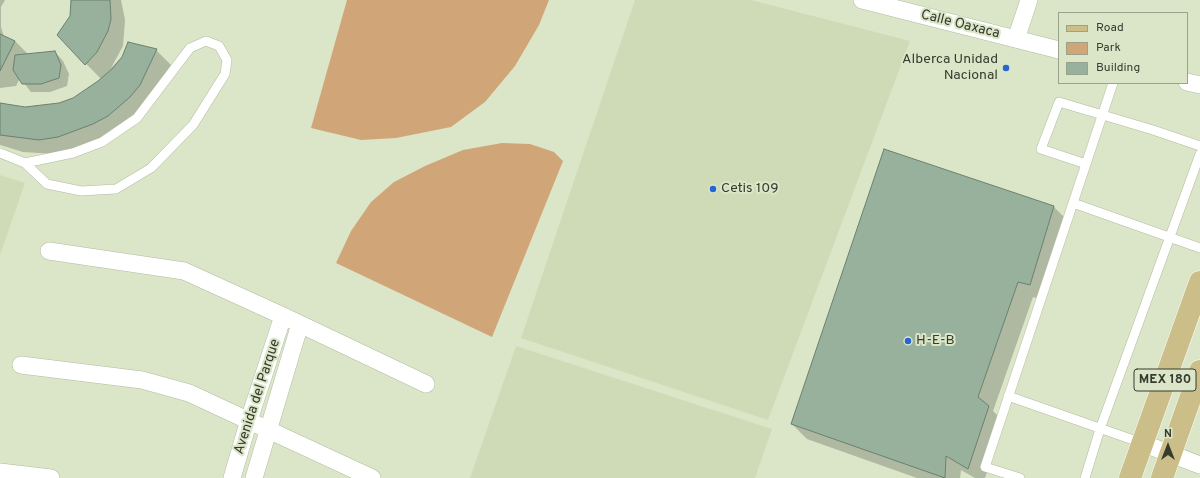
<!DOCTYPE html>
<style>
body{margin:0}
#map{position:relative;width:1200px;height:478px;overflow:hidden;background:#dbe6c8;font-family:Overpass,sans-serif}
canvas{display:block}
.legend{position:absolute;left:1058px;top:12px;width:130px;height:72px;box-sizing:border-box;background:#dbe6c8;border:1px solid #99a28b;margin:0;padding:5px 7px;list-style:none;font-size:12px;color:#373b2f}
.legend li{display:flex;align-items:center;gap:8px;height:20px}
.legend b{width:20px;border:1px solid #99a28b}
.north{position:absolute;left:1148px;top:426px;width:40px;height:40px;-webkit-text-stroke:3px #dbe6c8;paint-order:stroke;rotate:0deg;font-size:11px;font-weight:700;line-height:16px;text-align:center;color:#373b2f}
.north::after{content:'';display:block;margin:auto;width:14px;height:18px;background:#373b2f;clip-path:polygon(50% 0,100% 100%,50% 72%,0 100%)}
</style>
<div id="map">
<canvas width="1200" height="478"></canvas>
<ul class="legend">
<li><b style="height:5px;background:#cbbe88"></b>Road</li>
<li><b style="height:11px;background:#d0a679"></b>Park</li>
<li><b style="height:11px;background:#97b19c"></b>Building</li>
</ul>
<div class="north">N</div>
</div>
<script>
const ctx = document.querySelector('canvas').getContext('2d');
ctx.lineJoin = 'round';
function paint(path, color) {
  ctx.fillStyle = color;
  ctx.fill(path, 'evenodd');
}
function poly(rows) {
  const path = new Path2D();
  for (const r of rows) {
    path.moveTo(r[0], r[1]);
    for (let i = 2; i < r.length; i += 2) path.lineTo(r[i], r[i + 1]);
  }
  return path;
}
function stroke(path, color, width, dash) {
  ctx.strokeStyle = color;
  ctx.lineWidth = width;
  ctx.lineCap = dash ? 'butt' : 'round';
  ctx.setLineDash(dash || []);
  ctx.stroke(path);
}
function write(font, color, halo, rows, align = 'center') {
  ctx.font = font + ' Overpass,sans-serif';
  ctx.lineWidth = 4;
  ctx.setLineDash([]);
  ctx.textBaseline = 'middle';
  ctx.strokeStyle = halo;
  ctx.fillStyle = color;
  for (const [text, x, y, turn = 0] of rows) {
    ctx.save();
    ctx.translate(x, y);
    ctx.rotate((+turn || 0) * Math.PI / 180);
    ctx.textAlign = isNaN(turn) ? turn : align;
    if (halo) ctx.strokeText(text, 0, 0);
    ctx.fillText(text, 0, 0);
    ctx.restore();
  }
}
paint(poly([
 [635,0,751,0,910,41,768,420,521,338],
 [0,175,25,183,0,255],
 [516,346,772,429,755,478,470,478]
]), '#cfdbb7');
paint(poly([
 [347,0,549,0,539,25,515,66,485,102,451,127,396,138,361,140,311,128],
 [502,143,530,144,554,152,563,161,492,337,336,263,351,231,371,202,394,182,425,166,463,150]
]), '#d0a679');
paint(poly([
 [0,0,5,0,1,7,1,27,4,37,15,41,29,55,55,52,63,61,69,74,67,86,50,92,31,92,20,78,16,86,0,88],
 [71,0,121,0,125,20,123,46,111,68,122,57,156,50,171,65,155,100,108,139,55,154,23,152,0,145,0,103,25,108,59,104,74,99,101,79,58,35,71,16],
 [885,150,1054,207,1069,222,1045,300,1033,297,993,411,1004,422,985,478,975,478,961,470,960,478,917,478,807,439,792,424]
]), '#0003');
const building = poly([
 [71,0,110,0,111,19,108,31,97,52,85,65,57,35,70,16,71,0],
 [0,34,15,41,0,71,0,34],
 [128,42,157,49,140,85,130,97,108,116,93,124,58,137,39,140,0,135,0,103,25,107,59,103,73,98,98,81,112,69,122,57,128,42],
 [55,51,61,65,59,78,41,84,22,84,13,70,15,55,55,51],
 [884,149,1054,206,1030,285,1018,282,978,397,989,406,968,469,946,456,945,478,791,424,884,149]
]);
paint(building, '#97b19c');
stroke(building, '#69816e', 1);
const lane = poly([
 [0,153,25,163,47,184,81,191,116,189,151,168,193,125,225,74,227,60,219,46,206,41,190,48,137,118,102,142,73,153,25,163],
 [1086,164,1041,149,1059,102,1153,130,1200,146],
 [1073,203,1200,248],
 [1008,396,1142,443],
 [1020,478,985,467,1113,83],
 [1085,478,1100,429,1200,154]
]);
const street = poly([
 [862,0,1059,50],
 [1016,39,1029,0],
 [1187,82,1200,85],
 [49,251,184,271,283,316,426,384],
 [21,365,142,380,189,393,372,478],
 [1142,443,1200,465],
 [0,472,51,478],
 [232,478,249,420,283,316],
 [254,478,300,324]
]);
const primary = poly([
 [1130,478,1200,282],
 [1162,478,1200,371]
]);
stroke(lane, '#b1bb9f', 10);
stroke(street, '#b1bb9f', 18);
stroke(primary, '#fff', 23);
stroke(lane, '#fff', 9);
stroke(street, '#fff', 17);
stroke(primary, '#cbbe88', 22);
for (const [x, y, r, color] of [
 [1006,68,4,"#2566d3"],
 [713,189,4,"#2566d3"],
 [908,341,4,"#2566d3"]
]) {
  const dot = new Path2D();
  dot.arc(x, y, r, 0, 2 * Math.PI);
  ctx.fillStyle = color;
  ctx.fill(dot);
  stroke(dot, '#dbe6c8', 1.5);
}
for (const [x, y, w] of [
 [1165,380,62]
]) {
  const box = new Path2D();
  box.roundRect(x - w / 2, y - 11, w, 22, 3);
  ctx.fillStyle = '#dbe6c8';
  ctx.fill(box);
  stroke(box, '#373b2f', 1);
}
write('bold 13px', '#373b2f', null, [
 ["MEX 180",1165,380]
]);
write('14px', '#373b2f', '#dbe6c8', [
 ["Calle Oaxaca",960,25,14],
 ["Avenida del Parque",258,397,-72]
]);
write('14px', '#373b2f', '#dbe6c8', [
 ["Alberca Unidad",998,60,"right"],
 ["Nacional",998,76,"right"],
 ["Cetis 109",721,189],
 ["H-E-B",916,341]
], 'left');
</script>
